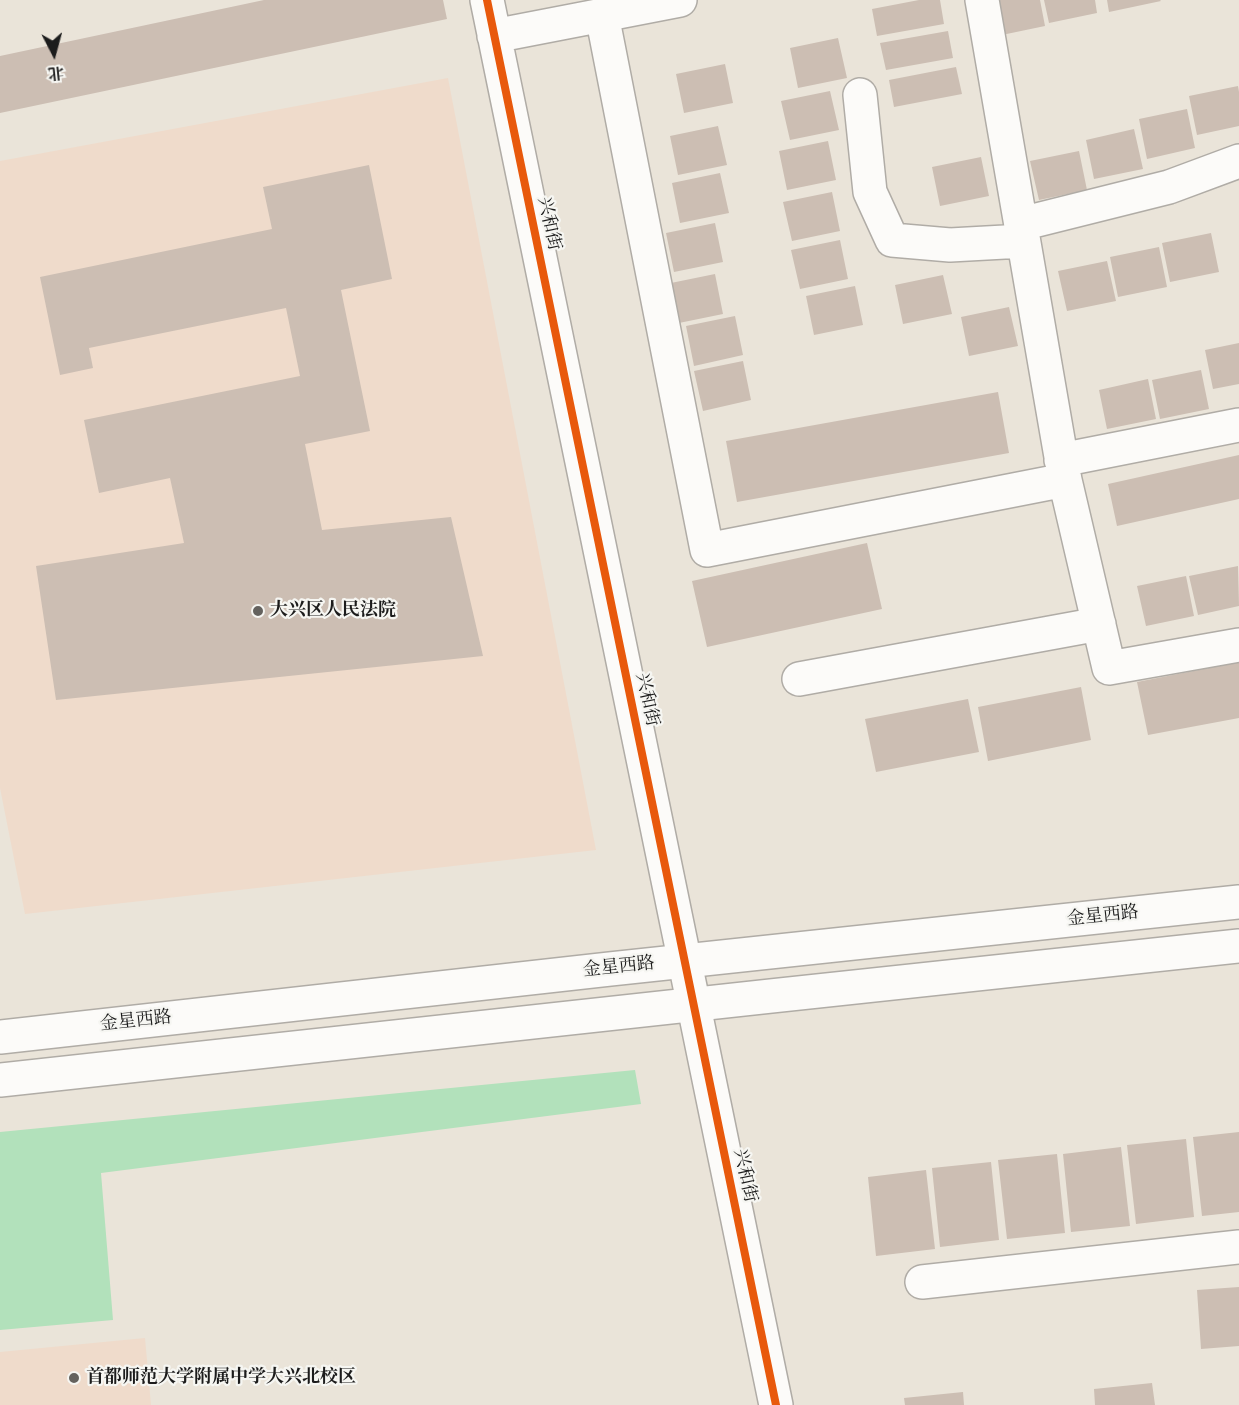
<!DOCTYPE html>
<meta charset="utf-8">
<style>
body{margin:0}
#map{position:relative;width:1239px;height:1405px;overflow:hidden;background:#eae4d9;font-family:"IM FELL English","Noto Serif SC",serif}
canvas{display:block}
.north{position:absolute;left:24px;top:24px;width:60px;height:60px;-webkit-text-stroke:4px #f6f6f2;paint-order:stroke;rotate:174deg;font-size:16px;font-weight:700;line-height:24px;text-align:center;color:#1c1c1c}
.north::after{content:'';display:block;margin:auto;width:21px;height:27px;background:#1c1c1c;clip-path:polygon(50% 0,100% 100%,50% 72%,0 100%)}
</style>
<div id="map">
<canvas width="1239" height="1405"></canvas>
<div class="north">北</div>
</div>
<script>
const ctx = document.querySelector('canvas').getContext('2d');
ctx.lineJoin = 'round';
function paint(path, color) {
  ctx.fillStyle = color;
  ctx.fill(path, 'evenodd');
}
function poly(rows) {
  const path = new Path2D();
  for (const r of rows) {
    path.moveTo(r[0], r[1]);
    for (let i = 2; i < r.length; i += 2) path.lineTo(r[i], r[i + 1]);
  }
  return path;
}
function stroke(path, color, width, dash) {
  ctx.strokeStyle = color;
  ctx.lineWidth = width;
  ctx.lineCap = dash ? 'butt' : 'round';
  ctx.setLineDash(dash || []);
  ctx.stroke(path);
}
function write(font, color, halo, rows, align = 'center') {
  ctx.font = font + ' "IM FELL English","Noto Serif SC",serif';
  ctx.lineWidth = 4.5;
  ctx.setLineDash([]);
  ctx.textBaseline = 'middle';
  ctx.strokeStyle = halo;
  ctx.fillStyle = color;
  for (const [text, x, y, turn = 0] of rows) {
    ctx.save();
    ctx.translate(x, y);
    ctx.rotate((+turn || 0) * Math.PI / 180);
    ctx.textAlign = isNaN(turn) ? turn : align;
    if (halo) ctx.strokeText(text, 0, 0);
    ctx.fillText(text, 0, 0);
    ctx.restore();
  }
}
paint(poly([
 [448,78,596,850,25,914,0,788,0,161],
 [145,1338,151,1405,0,1405,0,1352]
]), '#efdbcb');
paint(poly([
 [635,1070,641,1104,101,1173,113,1320,0,1330,0,1132]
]), '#b2e1bb');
paint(poly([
 [264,0,443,0,447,19,0,113,0,56],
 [919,0,940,0,944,24,877,36,872,9],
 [989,0,1040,0,1045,26,997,36],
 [1044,0,1095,0,1097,13,1049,23],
 [1107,0,1160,0,1161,1,1109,12],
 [948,31,953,58,886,70,880,43],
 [838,38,847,78,798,88,790,48],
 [725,64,733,103,684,113,676,74],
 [956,67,962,94,894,107,889,80],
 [1238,86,1239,92,1239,126,1197,135,1189,96],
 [830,91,839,130,790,140,781,101],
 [1187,109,1195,148,1147,159,1139,119],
 [718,126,727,165,678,175,670,136],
 [1134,129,1143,169,1094,179,1086,140],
 [828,141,836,180,787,190,779,151],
 [1079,151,1087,190,1039,200,1030,161],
 [981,157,989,196,940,206,932,167],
 [369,165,392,279,341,290,370,431,305,444,322,530,451,517,483,656,56,700,36,566,184,543,170,478,99,493,84,420,300,376,286,308,89,348,93,368,60,375,40,277,272,229,263,187],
 [720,173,729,213,680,223,672,183],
 [832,192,840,231,792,241,783,202],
 [715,223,723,262,674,272,666,233],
 [1211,233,1219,272,1170,282,1162,243],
 [840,240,848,279,800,289,791,250],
 [1159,247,1167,287,1118,297,1110,257],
 [1107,261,1116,301,1067,311,1058,271],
 [715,274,723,314,674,324,666,284],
 [943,275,952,314,903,324,895,285],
 [855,286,863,325,814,335,806,296],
 [1009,307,1018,346,969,356,961,317],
 [735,316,743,355,694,366,686,326],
 [1239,343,1239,384,1213,389,1205,350],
 [743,361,751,400,703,411,694,371],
 [1201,370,1209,409,1160,419,1152,380],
 [1148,379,1156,419,1107,429,1099,390],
 [998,392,1009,453,737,502,726,441],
 [1239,455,1239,499,1117,526,1108,484],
 [867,543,882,609,707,647,692,581],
 [1238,566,1239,606,1198,615,1189,576],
 [1186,576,1194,616,1146,626,1137,586],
 [1239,662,1239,718,1148,735,1137,682],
 [1081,687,1091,740,988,761,978,707],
 [968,699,979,752,876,772,865,719],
 [1239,1132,1239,1212,1202,1216,1193,1137],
 [1186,1139,1194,1217,1136,1224,1127,1145],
 [1121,1147,1130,1226,1071,1232,1063,1154],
 [1057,1154,1065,1233,1007,1239,998,1160],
 [991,1162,999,1240,940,1247,932,1168],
 [926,1170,935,1249,876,1256,868,1177],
 [1239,1287,1239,1346,1201,1349,1197,1290],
 [1152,1383,1155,1405,1095,1405,1094,1389],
 [963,1392,964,1405,905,1405,904,1398]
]), '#ccbeb3');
const minor = poly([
 [487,0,776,1405],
 [982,0,1065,480,1109,668,1239,645],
 [602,15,707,550,1065,480],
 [494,36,680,0],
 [860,95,870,192,892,240,950,245,1023,241],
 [1021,224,1169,187,1239,161],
 [1061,460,1239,425],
 [799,679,1099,624],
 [922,1282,1239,1247]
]);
const major = poly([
 [0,1037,610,969,1239,902],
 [0,1080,771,996,1239,946]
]);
stroke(minor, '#b0aca6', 36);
stroke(major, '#b0aca6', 36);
stroke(minor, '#fcfbf9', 33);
stroke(major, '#fcfbf9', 33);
stroke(poly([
 [487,0,776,1405]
]), '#e8590c', 8);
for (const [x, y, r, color] of [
 [258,611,6,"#64625e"],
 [74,1378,6,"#64625e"]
]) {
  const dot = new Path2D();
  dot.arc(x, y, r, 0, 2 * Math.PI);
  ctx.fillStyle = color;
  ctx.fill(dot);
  stroke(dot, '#f6f6f2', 2);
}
write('18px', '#1c1c1c', '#f6f6f2', [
 ["兴和街",548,224,78],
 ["兴和街",646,700,78],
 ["金星西路",1103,917,-6],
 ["金星西路",619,968,-6],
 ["金星西路",136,1022,-6],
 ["兴和街",744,1176,78]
]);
write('bold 18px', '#1c1c1c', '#f6f6f2', [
 ["大兴区人民法院",270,611],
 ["首都师范大学附属中学大兴北校区",86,1378]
], 'left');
</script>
